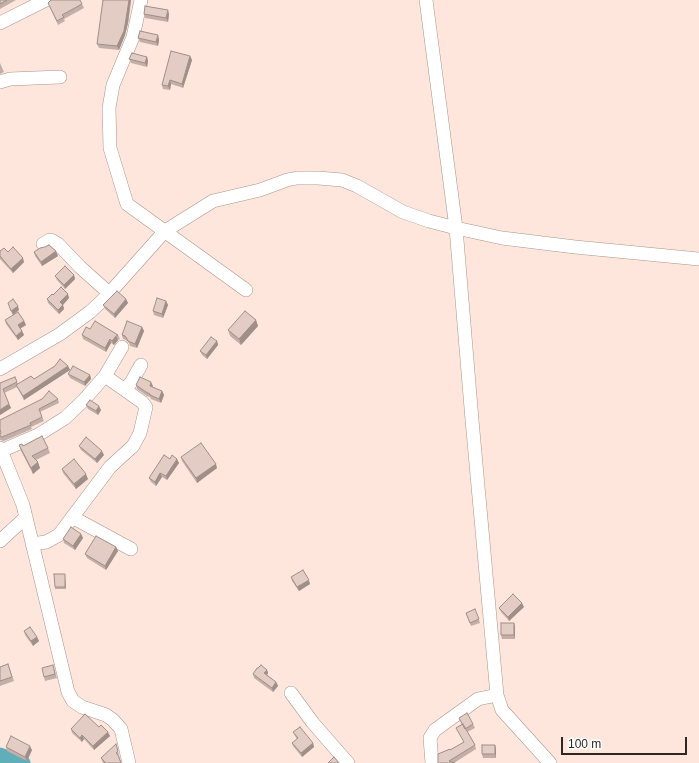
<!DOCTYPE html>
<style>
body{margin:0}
#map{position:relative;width:699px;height:763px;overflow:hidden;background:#fee6dc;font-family:Helvetica,sans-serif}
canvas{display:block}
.scale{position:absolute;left:561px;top:737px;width:126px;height:18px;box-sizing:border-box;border:2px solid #302723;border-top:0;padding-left:5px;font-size:12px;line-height:14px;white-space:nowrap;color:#302723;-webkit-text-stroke:3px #fff;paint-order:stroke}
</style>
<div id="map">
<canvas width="699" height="763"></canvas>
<div class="scale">100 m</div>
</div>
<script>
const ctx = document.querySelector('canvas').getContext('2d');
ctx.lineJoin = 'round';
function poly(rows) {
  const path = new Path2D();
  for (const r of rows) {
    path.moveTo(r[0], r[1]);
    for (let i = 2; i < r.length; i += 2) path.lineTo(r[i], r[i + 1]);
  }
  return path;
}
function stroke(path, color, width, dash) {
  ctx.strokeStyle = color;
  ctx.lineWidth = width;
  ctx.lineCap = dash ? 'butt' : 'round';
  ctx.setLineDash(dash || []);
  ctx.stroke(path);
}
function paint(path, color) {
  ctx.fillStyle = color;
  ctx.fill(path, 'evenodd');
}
stroke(poly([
 [0,755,23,763]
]), '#5faeba', 15);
const minor = poly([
 [141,0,133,37,113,85,109,108,110,148,127,204,246,290],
 [426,0,456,228,472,420,497,695,502,710,550,763],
 [0,23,46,0],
 [0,82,10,79,60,77],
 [43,244,50,240,53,241,58,244,80,267,109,293],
 [0,369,60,334,90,312,106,297,165,231,213,201,260,190,287,180,297,178,318,178,342,180,357,186,403,212,429,221,456,228,502,238,575,247,699,259],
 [105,376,125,390,132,381,141,365],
 [0,448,23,505,68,692,73,701,82,707,106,715,113,720,121,729,129,763],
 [1,451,38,435,65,418,83,401,105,376,122,347],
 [72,517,131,549],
 [0,541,26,517],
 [32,544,46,542,59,535,110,467,133,446,140,433,146,407,142,402,125,390],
 [291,693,313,723,348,763],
 [432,763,430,738,435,730,478,699,497,695]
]);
stroke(minor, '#aa948b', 14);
stroke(minor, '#fff', 13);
paint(poly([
 [0,0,16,0,0,9],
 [103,0,131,0,128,23,125,35,119,50,99,48,97,44],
 [48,3,82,4,84,8,64,19,65,21,58,25],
 [144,14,169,14,168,22,145,18],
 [158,35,159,40,158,46,140,42,138,38],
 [190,56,192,60,183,88,171,84,170,90,163,89,162,85],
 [147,57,148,61,147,67,131,63,129,59],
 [0,63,4,72,0,74],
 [0,251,8,252,24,262,13,273,0,259],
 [34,252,58,256,42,266,35,256],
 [74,275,75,279,65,289,57,280,55,276],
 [53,295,69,298,63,305,64,309,59,314,48,303,47,299],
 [126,299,128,303,115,318,105,309,103,305],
 [166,301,168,305,163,318,154,315,153,311],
 [5,320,24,321,26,325,20,329,22,331,24,335,18,340,6,324],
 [256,320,258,326,241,345,230,336,228,330],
 [142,327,144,331,137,348,130,346,129,343,126,340,123,339,122,335],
 [90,329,118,335,120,339,118,340,114,345,111,343,106,352,83,339,82,335],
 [217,341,218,345,207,359,202,355,200,351],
 [68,366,70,370,24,400,17,387,4,393,11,408,0,415,0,383,15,377,18,384,34,379],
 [68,374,90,375,91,379,85,386,70,378],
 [136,385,153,386,152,387,162,391,164,395,161,403,151,399,150,397,147,396,137,389],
 [58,399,59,403,40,412,44,421,31,427,32,429,4,441,0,440,0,434,1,433,0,420],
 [86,405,101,410,98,415,88,409],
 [19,445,48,448,50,453,36,460,40,468,33,474,21,451],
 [79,446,104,455,97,463,81,450],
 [181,457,217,468,197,483,182,461],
 [170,459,179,463,167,480,162,477,156,486,151,482,149,478],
 [62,469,88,479,76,489,63,473],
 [81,534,83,538,75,550,64,543,63,539],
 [116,547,118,551,106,570,87,558,85,554],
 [65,574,65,576,66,589,55,589,55,587],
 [291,577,310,584,299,591,292,581],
 [524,607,509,621,501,612,499,608],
 [475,609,480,623,471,626,466,613],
 [514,623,515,627,515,639,502,639,501,635],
 [24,631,37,637,39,641,33,646,25,635],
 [8,664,14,681,0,686,0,667],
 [53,665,57,678,45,681,44,677],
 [267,670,268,673,267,675,276,682,278,686,273,692,254,678,253,674],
 [459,718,473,724,475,728,467,732,475,745,476,749,454,763,438,763,450,750,464,742,458,731,456,728,462,724],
 [99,727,110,736,94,750,84,739,82,742,72,733,71,729],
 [293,732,313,743,314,747,302,757,293,746,292,743,297,739,295,736],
 [116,744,121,763,103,763,101,758],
 [495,745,496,749,496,758,483,758,482,754],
 [6,747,32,750,27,761,7,751]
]), '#c3afa8');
paint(poly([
 [129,0,131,0,128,23,125,35,119,50,117,46],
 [168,10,169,14,168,22,166,18],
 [158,35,159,40,158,46,156,42],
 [190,56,192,60,183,88,182,84],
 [147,57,148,61,147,67,145,63],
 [170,80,171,84,170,90,168,86],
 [56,251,58,256,42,266,41,262],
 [23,258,24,262,13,273,11,269],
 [74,275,75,279,65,289,64,285],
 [68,294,69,298,62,306,60,302],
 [126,299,128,303,115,318,114,314],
 [166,301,168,305,163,318,162,314],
 [63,305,64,309,59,314,58,310],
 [18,306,19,310,13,315,11,311],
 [256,320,258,326,241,345,239,339],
 [24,321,26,325,19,329,18,325],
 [142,327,144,331,137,348,135,344],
 [22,331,24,335,18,340,16,336],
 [116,336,118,340,114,345,112,341],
 [110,339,111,343,106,352,105,348],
 [217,341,218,345,207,359,206,355],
 [68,366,70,370,24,400,23,396],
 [90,375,91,379,85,386,84,382],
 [151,382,153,386,151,390,150,386],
 [162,391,164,395,161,403,159,399],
 [9,404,11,408,0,415,0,410],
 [99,406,101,410,98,415,96,411],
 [102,451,104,455,97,463,95,459],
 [177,459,179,463,167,480,166,476],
 [38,462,40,468,33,474,31,468],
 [216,464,217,468,197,483,196,478],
 [160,473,162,477,156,486,155,482],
 [86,474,88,479,76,489,74,484],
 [81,534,83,538,75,550,73,546],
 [116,547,118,551,106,570,105,566],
 [65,574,65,576,66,589,65,587],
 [309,580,310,584,299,591,297,587],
 [522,603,524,607,509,621,508,617],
 [514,623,515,627,515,639,514,635],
 [37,637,39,641,33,646,31,641],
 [267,670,268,673,266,677,264,673],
 [276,682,278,686,273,692,272,688],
 [108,732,110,736,94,750,93,746],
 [82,735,84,739,82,742,80,738],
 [313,743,314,747,302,757,301,753],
 [495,745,496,749,496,758,495,754],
 [30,746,32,750,27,761,25,757]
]), '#9f8f88');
const building = poly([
 [0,0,7,0,0,4,0,0],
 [51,0,80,0,82,4,62,15,64,17,57,21,48,3,51,0],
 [103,0,129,0,126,19,124,31,117,46,97,44,103,0],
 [145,6,168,10,166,18,144,14,145,6],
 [140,31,158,35,156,42,138,38,140,31],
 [171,51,190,56,182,84,170,80,168,86,162,85,171,51],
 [132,53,147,57,145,63,129,59,132,53],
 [49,245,56,251,41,262,34,252,40,248,45,247,49,245],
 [13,247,23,258,11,269,0,256,0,251,4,248,8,252,13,247],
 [65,266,74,275,64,285,55,276,65,266],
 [61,287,68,294,60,302,63,305,58,310,47,299,52,294,53,295,61,287],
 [117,291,126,299,114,314,103,305,117,291],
 [157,298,166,301,162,314,153,311,157,298],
 [13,299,18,306,11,311,8,303,13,299],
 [245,311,256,320,239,339,228,330,245,311],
 [18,312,24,321,18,325,22,331,16,336,5,320,18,312],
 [95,321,118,335,116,336,112,341,110,339,105,348,82,335,86,327,90,329,95,321],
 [127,321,142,327,135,344,128,341,127,339,125,336,122,335,127,321],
 [211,337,217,341,206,355,200,351,211,337],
 [60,359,68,366,23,396,16,385,31,376,34,379,55,366,60,359],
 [73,366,90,375,84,382,68,374,73,366],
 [15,377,17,382,3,389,9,404,0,410,0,383,15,377],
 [140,377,151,382,150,386,162,391,159,399,150,395,150,394,146,392,136,385,140,377],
 [49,391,58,399,39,409,42,417,30,423,31,425,2,437,0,436,0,434,1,433,0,429,0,420,42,399,49,391],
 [90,400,99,406,96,411,86,405,90,400],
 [42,436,48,448,32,456,38,462,31,468,19,445,22,444,23,446,42,436],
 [86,437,102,451,95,459,79,446,86,437],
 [201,443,216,464,196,478,181,457,201,443],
 [164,455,170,459,172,455,177,459,166,476,160,473,155,482,149,478,164,455],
 [74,459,86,474,74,484,62,469,74,459],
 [71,527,81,534,73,546,63,539,71,527],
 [96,536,116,547,105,566,85,554,96,536],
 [303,570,309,580,297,587,291,577,303,570],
 [54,574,65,574,65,587,55,587,54,574],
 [513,594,522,603,508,617,499,608,513,594],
 [475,609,479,619,470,623,466,613,475,609],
 [501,623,514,623,514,635,501,635,501,623],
 [30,627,37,637,31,641,24,631,30,627],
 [8,664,12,677,0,681,0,667,8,664],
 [53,665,55,674,44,677,42,668,53,665],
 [261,665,267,670,264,673,276,682,272,688,253,674,257,668,258,668,261,665],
 [467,713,473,724,465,729,459,718,467,713],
 [85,714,99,727,101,725,108,732,93,746,82,735,80,738,71,729,85,714],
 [463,724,475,745,449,761,455,763,438,763,438,754,450,749,450,750,464,742,456,728,463,724],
 [300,727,313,743,301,753,292,743,298,738,293,732,300,727],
 [11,736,30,746,25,757,6,747,11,736],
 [116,744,118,751,116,753,118,755,121,763,106,763,101,758,116,744],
 [482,745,495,745,495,754,482,754,482,745],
 [334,757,339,763,328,763,334,757]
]);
paint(building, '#e3ccc3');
stroke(building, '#9f8f88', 1);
</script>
